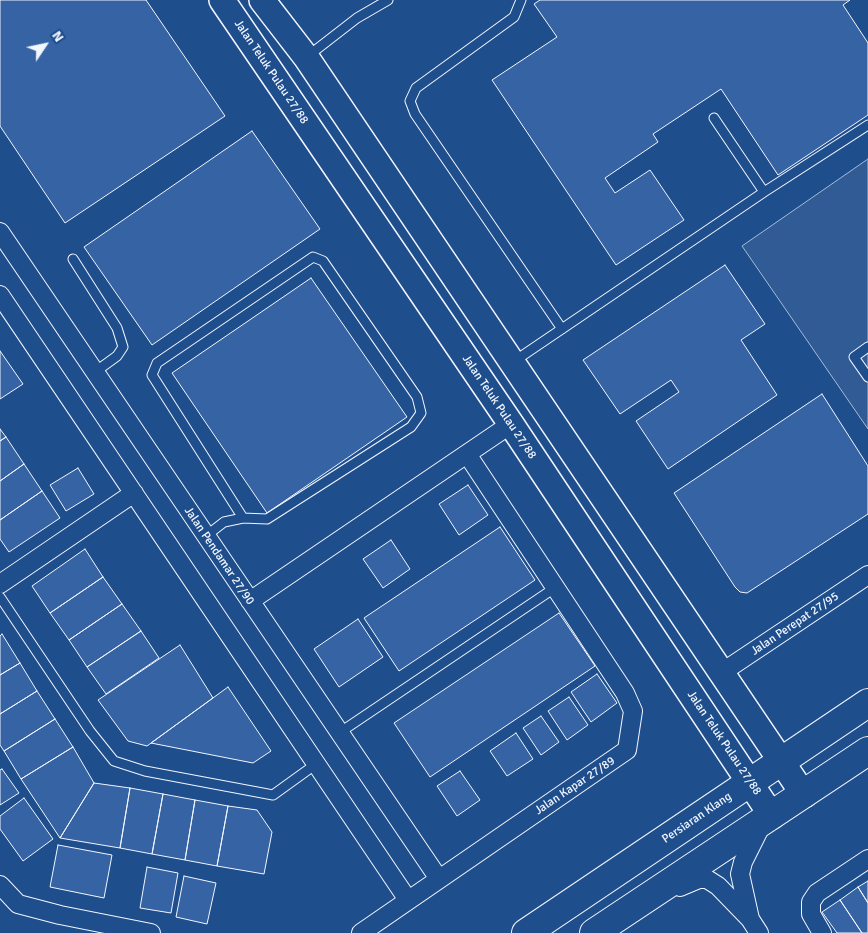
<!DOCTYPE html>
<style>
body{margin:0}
#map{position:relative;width:868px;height:933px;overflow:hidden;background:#1f4e8c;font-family:Signika,sans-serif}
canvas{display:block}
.north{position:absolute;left:20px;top:20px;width:50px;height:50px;-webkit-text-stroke:4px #1f4e8c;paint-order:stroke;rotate:56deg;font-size:14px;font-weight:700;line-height:20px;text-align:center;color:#f2f6ff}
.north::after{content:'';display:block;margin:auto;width:18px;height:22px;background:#f2f6ff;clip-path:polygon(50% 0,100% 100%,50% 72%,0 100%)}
</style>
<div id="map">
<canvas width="868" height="933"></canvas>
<div class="north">N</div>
</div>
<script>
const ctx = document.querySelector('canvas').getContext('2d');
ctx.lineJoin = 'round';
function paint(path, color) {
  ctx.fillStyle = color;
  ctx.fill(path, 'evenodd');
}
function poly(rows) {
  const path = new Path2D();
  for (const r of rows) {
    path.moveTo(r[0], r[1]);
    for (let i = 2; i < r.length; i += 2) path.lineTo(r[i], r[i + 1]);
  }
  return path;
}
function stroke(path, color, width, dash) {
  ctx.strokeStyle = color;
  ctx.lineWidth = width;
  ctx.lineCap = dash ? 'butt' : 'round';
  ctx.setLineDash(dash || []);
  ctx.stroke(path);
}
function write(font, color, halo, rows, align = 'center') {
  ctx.font = font + ' Signika,sans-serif';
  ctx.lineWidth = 4;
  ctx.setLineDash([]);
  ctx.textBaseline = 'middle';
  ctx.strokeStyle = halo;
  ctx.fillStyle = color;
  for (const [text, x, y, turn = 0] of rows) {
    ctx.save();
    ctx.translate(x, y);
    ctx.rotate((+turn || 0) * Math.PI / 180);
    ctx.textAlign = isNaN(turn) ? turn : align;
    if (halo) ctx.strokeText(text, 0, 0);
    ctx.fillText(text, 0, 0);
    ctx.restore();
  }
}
const parking = poly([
 [868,159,868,429,742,246,868,159]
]);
paint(parking, '#305b95');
stroke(parking, '#a8bbd7', 1);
const building = poly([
 [0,0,146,0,225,116,65,223,0,126,0,0],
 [540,0,850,0,843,5,868,43,868,115,778,175,721,89,653,134,658,142,605,178,615,193,650,170,684,220,616,265,492,80,557,37,534,4,540,0],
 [252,131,320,229,152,345,84,247,252,131],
 [725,265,765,324,741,340,777,395,668,469,636,421,679,392,671,380,620,414,583,360,725,265],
 [311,278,407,417,267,513,172,373,311,278],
 [0,351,23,384,0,399,0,351],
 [822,394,868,466,868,514,747,593,740,592,735,587,674,493,822,394],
 [0,429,6,437,0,441,0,429],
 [6,437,24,464,0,481,0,441,6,437],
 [24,464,42,491,0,520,0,481,24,464],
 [78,468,94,494,66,511,50,485,78,468],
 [468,485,488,515,459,535,439,504,468,485],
 [42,491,60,518,9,552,0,539,0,520,42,491],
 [500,527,535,580,399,671,364,618,500,527],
 [391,540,410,569,383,588,363,559,391,540],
 [85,549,103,577,50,613,32,586,85,549],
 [103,577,122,604,69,640,50,613,103,577],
 [122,604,141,631,87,667,69,640,122,604],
 [559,613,595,666,430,777,394,723,559,613],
 [358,619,383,657,339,687,314,649,358,619],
 [141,631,159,658,106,694,87,667,141,631],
 [2,634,20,663,0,675,0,636,2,634],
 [180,645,213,698,147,746,128,741,98,700,180,645],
 [20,663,37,691,0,714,0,675,20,663],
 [597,674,617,703,591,722,571,692,597,674],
 [228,687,271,751,253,763,151,743,228,687],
 [37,691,55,719,4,751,0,745,0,714,37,691],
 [569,697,588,725,567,740,548,711,569,697],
 [541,716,559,742,541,755,523,728,541,716],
 [55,719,73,747,21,779,4,751,55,719],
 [516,733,533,759,507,776,490,751,516,733],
 [73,747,94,783,60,838,21,779,73,747],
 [2,769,19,793,0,805,0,770,2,769],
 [460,771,480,800,457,816,437,786,460,771],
 [94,783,130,788,120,848,60,838,94,783],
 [130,788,163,794,152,854,120,848,130,788],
 [163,794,195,800,185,860,152,854,163,794],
 [24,798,53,839,23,861,0,829,0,816,24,798],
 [195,800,228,806,217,866,185,860,195,800],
 [228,806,257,810,272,832,264,874,217,866,228,806],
 [58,845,112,855,104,898,50,887,58,845],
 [147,867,178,873,171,913,140,908,147,867],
 [184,876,216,883,207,924,176,917,184,876],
 [868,881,868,903,858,887,868,881],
 [858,887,868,903,868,933,862,933,840,900,858,887],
 [840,900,862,933,837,933,822,912,840,900]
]);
paint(building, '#3563a3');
stroke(building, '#f2f6ff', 1);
const lane = poly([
 [521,0,514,17,416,88,410,101,415,114,562,329],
 [308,56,357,18,388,0],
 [714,118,764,192],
 [73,259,117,328,123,347,117,356,95,372],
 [868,347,854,357,868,377],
 [513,362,764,192,868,125],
 [206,536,224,522,243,518,267,519,411,427,421,413,417,397,323,261,313,257,157,363,152,375,243,518],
 [0,597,90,731,114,761,145,771,273,795,316,764],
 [339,733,556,587]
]);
const street = poly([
 [0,232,439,879],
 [0,295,408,900],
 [0,584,134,493],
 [250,601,511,424],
 [721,673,868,575],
 [0,885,18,904,60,915,151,933],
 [680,887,699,879,707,879,718,886,750,919,759,933],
 [750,919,740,874,743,862,762,824],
 [361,933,627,750,633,711,625,693,467,454],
 [822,933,811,914,811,902,817,893,868,859]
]);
const secondary = poly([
 [222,0,511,424,772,816],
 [262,0,306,57,804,795]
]);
const primary = poly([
 [526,933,868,703],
 [594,933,868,751]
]);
stroke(lane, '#f2f6ff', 11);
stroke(street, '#f2f6ff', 20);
stroke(secondary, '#f2f6ff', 28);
stroke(primary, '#f2f6ff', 30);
stroke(lane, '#1f4e8c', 9);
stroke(street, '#1f4e8c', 18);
stroke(secondary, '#1f4e8c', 25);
stroke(primary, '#1f4e8c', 28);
write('12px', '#f2f6ff', '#1f4e8c', [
 ["Jalan Teluk Pulau 27/88",271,72,56],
 ["Jalan Teluk Pulau 27/88",499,407,56],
 ["Jalan Pendamar 27/90",219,556,56],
 ["Jalan Perepat 27/95",795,624,-34],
 ["Jalan Teluk Pulau 27/88",724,743,56],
 ["Jalan Kapar 27/89",575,786,-34],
 ["Persiaran Klang",697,818,-34]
]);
</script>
